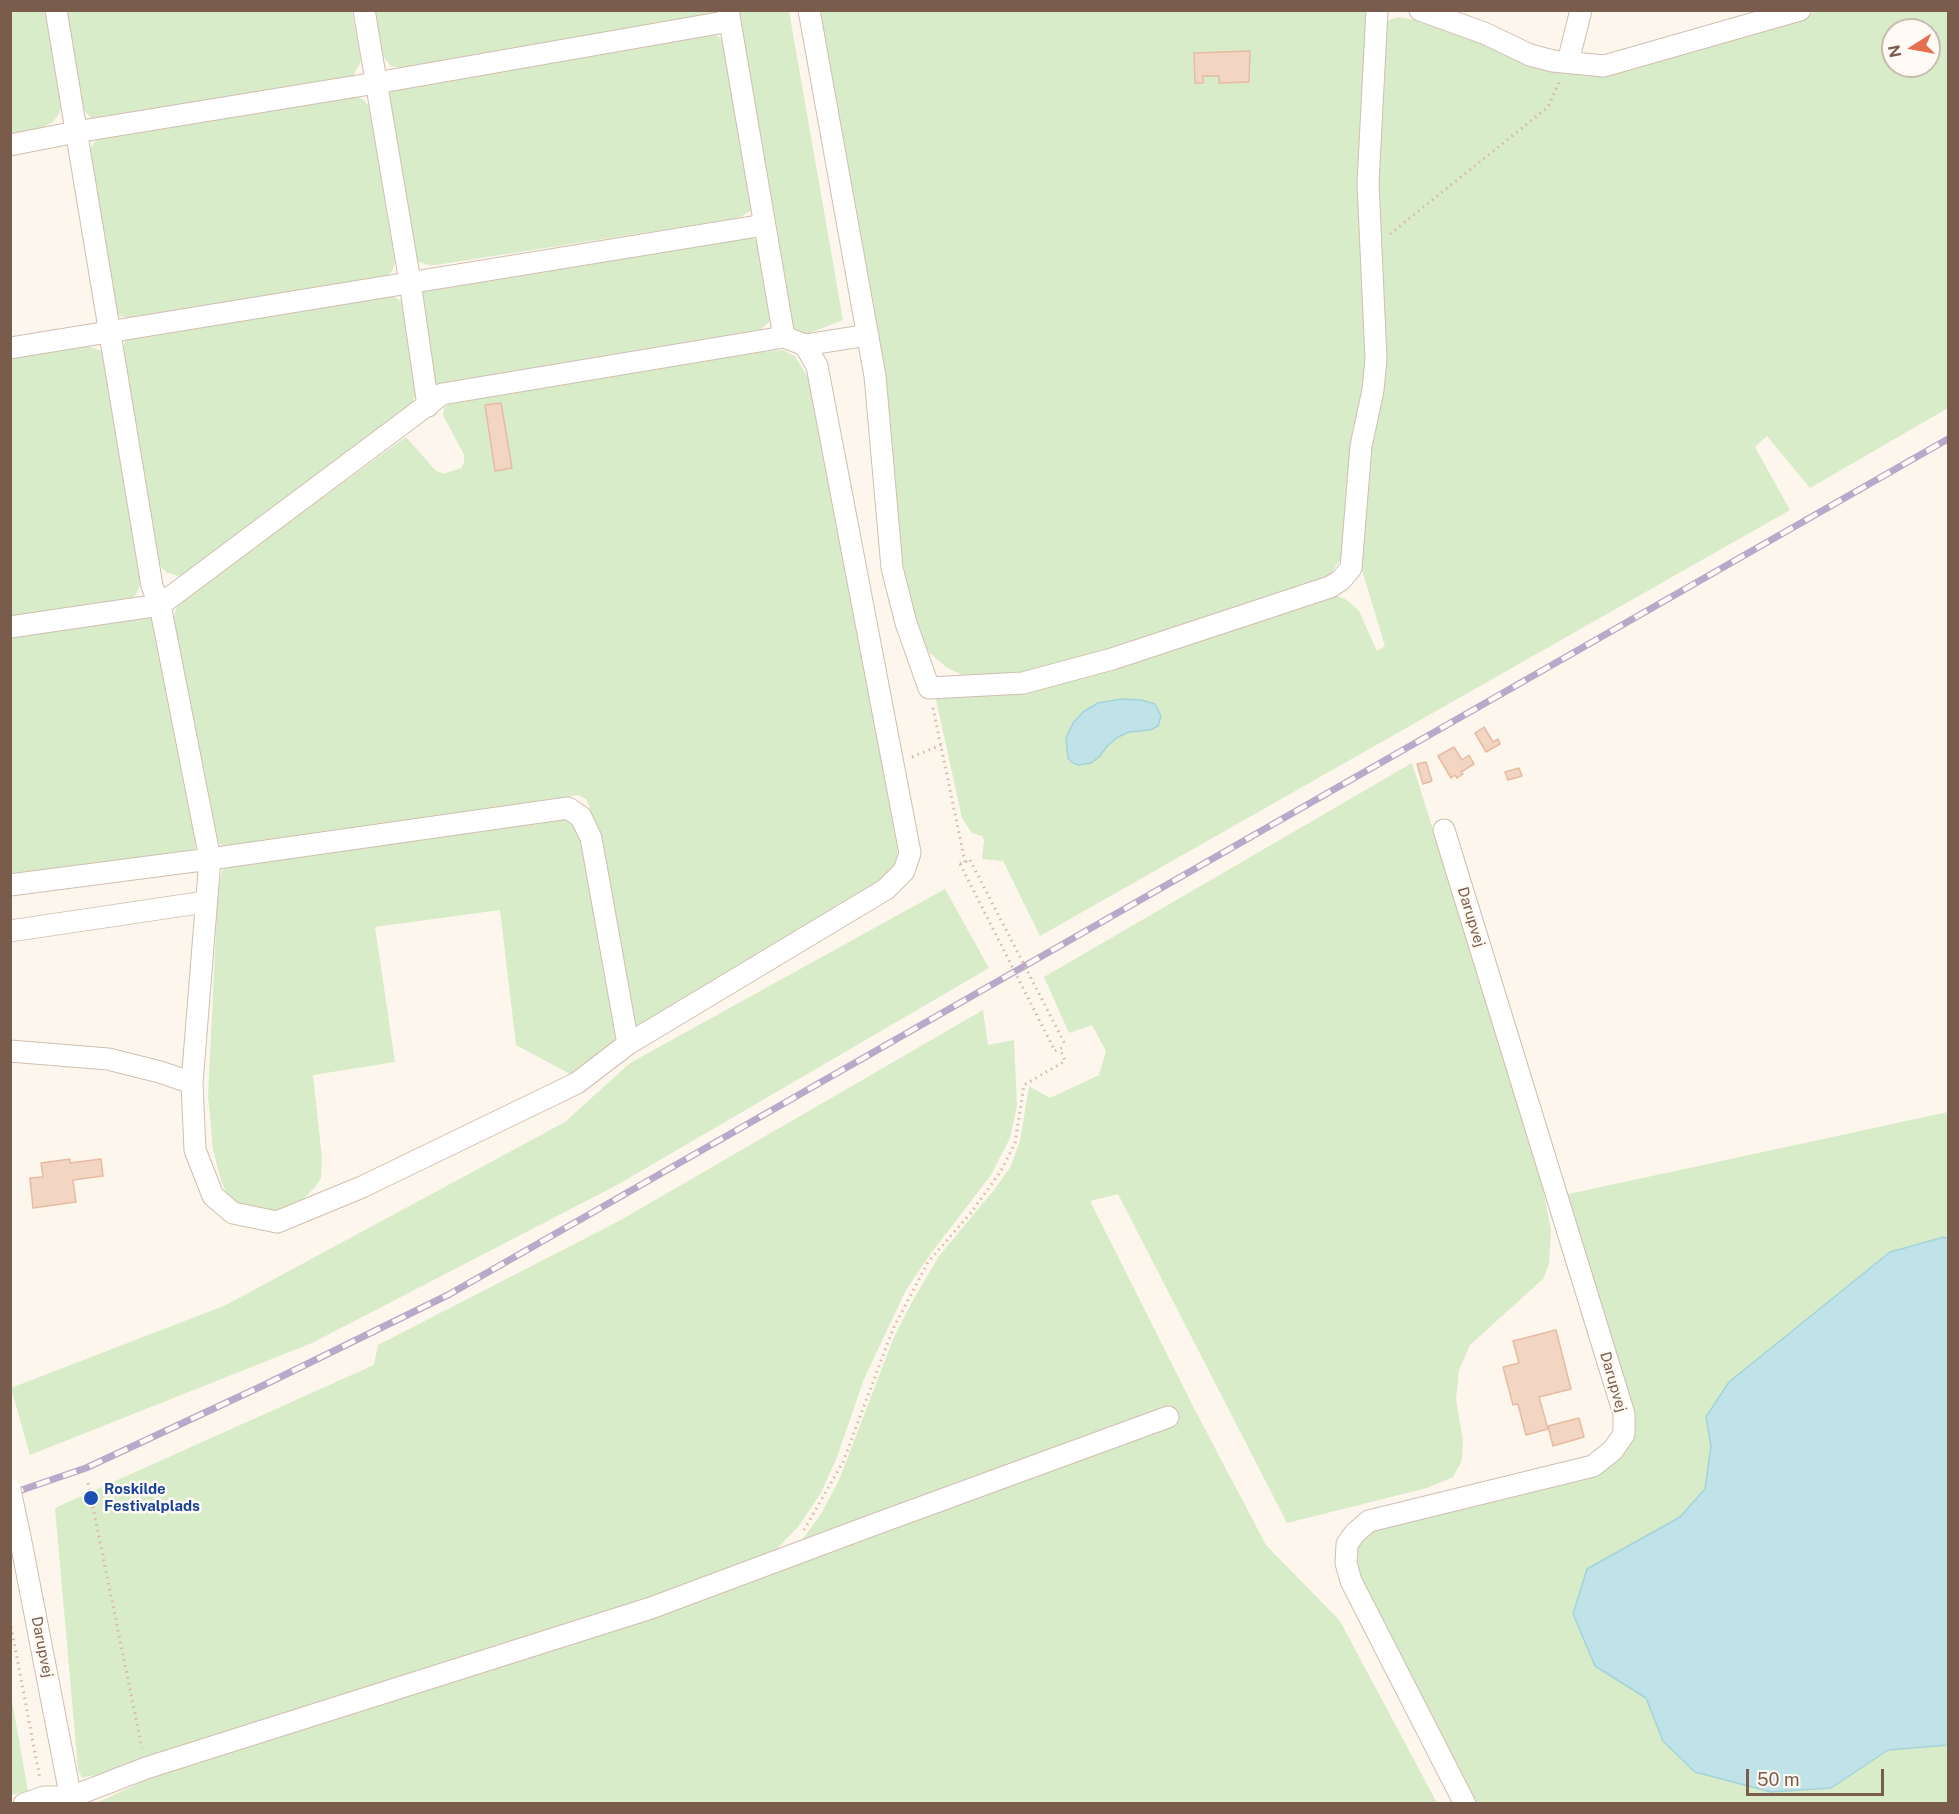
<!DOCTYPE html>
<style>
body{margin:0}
#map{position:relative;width:1959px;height:1814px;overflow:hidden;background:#fdf6ec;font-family:"Public Sans",sans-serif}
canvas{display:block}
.frame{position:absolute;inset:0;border:12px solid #7a5c4d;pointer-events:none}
.north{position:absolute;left:1881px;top:18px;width:60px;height:60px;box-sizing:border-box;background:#fffaf3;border:2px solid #cabbb1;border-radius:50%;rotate:259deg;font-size:16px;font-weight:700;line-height:24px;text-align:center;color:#7a5c4d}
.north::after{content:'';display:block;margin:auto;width:21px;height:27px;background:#e76f51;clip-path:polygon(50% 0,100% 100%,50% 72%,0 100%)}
.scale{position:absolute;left:1746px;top:1769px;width:138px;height:27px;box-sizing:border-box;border:3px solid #7a5c4d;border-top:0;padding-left:8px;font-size:18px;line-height:21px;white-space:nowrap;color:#7a5c4d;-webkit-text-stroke:4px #fffaf3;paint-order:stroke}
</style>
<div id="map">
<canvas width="1959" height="1814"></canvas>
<div class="frame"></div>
<div class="north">N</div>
<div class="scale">50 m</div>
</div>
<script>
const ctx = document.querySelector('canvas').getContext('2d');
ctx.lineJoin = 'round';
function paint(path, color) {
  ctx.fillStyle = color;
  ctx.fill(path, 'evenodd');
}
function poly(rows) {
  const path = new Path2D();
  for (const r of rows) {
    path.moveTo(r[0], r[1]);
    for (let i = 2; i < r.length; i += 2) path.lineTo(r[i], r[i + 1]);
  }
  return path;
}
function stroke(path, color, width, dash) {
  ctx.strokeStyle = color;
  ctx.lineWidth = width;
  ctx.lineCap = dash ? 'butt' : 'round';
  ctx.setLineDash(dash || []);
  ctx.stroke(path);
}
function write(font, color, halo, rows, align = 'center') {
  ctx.font = font + ' "Public Sans",sans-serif';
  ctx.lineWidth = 5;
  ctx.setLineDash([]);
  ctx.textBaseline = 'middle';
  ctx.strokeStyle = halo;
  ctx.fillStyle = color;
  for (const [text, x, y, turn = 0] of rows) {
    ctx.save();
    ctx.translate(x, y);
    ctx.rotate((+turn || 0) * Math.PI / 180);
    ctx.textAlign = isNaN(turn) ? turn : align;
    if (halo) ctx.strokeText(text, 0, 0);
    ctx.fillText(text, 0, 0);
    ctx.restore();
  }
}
paint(poly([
 [11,11,46,11,62,103,59,114,53,122,41,128,11,134],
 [65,11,352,11,361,61,352,78,98,120,91,118,82,108],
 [374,11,716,11,709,18,399,68,391,66,382,55],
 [737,11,789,11,843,320,807,334,791,330],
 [816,11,1371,11,1359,222,1369,349,1344,554,1330,575,1309,587,1092,659,1021,675,964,676,946,667,931,654,920,641,907,606],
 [1818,11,1948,11,1948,408,1810,488,1767,436,1755,447,1790,510,1040,936,1003,861,982,859,984,840,982,836,972,833,962,818,935,695,1335,595,1347,600,1359,611,1377,651,1385,646,1361,567,1374,206,1386,25,1389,20,1398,17,1439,24,1531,66,1565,74,1596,72,1641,63],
 [1893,30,1929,30,1929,66,1893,66],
 [710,32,724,40,753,206,750,211,739,218,436,265,428,265,419,262,413,256,387,101,390,93,399,85],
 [354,95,364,100,369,107,395,262,392,271,386,277,139,318,127,318,117,315,89,150,97,139],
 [751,236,757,241,770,314,769,322,759,331,442,387,434,381,420,296,424,285],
 [390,295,401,301,415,381,415,395,413,402,404,412,188,572,178,576,166,572,157,562,121,352,125,342,128,338],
 [80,346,90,347,102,351,105,359,142,581,135,596,128,601,11,620,11,354],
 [783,350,795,356,809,379,899,829,897,855,893,869,886,879,654,1019,637,1025,630,1021,589,805,586,799,578,795,235,848,226,848,220,844,213,835,172,623,178,602,406,437,435,470,443,474,461,468,464,462,464,455,443,415,444,408,454,400,740,354],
 [150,616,155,623,197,838,194,851,11,877,11,638],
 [1412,763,1538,1161,1551,1230,1549,1264,1543,1279,1470,1345,1459,1370,1456,1399,1463,1441,1462,1460,1453,1477,1427,1488,1287,1523,1118,1194,1090,1201,1196,1412,1266,1545,1340,1621,1437,1803,94,1804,178,1765,796,1548,821,1514,839,1480,894,1337,912,1302,939,1256,994,1190,1011,1166,1020,1141,1029,1086,1050,1098,1099,1075,1106,1051,1092,1025,1069,1033,1044,977],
 [558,817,569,821,576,828,581,836,614,1009,615,1046,572,1075,516,1045,500,910,375,927,395,1062,313,1075,322,1158,321,1178,315,1187,300,1202,273,1214,239,1205,227,1195,220,1177,213,1149,208,1096,218,891,222,871,230,863],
 [945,889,989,968,617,1185,312,1343,30,1455,11,1388,226,1305,565,1122,630,1063],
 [983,1010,988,1045,1014,1040,1017,1106,1010,1138,991,1175,932,1252,906,1290,864,1379,837,1457,821,1493,798,1527,774,1552,606,1617,157,1760,82,1778,78,1769,55,1508,374,1365,378,1345,619,1221],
 [1948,1112,1948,1239,1944,1238,1706,1417,1711,1446,1705,1489,1680,1517,1587,1569,1595,1666,1647,1698,1663,1741,1771,1792,1831,1788,1888,1750,1948,1745,1948,1803,1468,1803,1354,1565,1355,1546,1372,1529,1622,1451,1564,1195],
 [11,1695,28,1791,11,1795,10,1795]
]), '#d8ecc9');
const water = poly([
 [1121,699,1141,700,1155,704,1161,716,1158,726,1150,730,1129,732,1118,737,1108,745,1099,757,1091,763,1079,765,1073,763,1068,758,1066,738,1073,723,1083,712,1098,703,1121,699],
 [1944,1237,1948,1239,1948,1745,1888,1750,1831,1788,1771,1792,1695,1772,1663,1741,1646,1698,1595,1666,1573,1614,1587,1569,1680,1517,1705,1489,1711,1446,1706,1417,1729,1382,1890,1252,1944,1237]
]);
paint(water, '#bfe3e8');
stroke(water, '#a5d3da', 1.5);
const building = poly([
 [1250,51,1249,82,1219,83,1219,76,1203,76,1203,83,1195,83,1194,53,1250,51],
 [501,403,512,468,495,471,485,405,501,403],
 [1484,727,1493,742,1498,739,1500,744,1486,752,1475,733,1484,727],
 [1454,747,1462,760,1469,755,1474,764,1461,772,1463,774,1457,778,1455,775,1451,778,1438,756,1454,747],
 [1426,762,1432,781,1423,784,1417,764,1426,762],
 [1519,768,1522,776,1508,780,1505,772,1519,768],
 [70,1159,70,1163,101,1159,103,1176,73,1180,76,1202,33,1208,30,1178,43,1177,41,1163,70,1159],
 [1556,1330,1571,1389,1539,1397,1548,1429,1526,1435,1518,1404,1513,1405,1503,1367,1519,1363,1513,1341,1556,1330],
 [1579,1418,1584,1437,1553,1446,1548,1426,1579,1418]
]);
paint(building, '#f3d5c3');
stroke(building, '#e6bba3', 1.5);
const minor = poly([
 [364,10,410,282,428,406],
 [728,10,784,337],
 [809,10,875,376,892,568,906,623,929,688,1023,683,1112,659,1330,587,1341,580,1351,568,1361,446,1373,390,1376,359,1368,183,1377,10],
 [1420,10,1484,33,1530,55,1553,61,1604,66,1800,10],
 [1568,62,1581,10],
 [10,145,76,132,376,83,730,21],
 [805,345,868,335],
 [10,348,764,225],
 [10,627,160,605,442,394,784,337,805,345,817,366,910,853,904,871,886,889,628,1044,577,1083,362,1187,277,1222,233,1213,213,1196,195,1150,192,1083,210,859,160,605,152,586,56,10],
 [1444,830,1624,1414,1624,1434,1613,1450,1593,1466,1369,1521,1355,1533,1347,1544,1346,1563,1351,1581,1465,1804],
 [10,885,210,859,568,808,581,817,591,838,628,1044],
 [10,931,205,902],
 [10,1051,108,1059,160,1072,192,1083],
 [20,1537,72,1804],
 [24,1804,44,1797,71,1797,146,1768,651,1608,873,1525,1168,1417]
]);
stroke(minor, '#d1beb0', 23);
stroke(poly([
 [1390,234,1548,107,1559,82],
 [933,708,965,862],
 [912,757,941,745],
 [960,864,970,860],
 [1055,1051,1066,1046],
 [88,1483,142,1748],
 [804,1530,843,1462,893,1329,928,1262,970,1214,1001,1171,1015,1143,1024,1085,1065,1061,1060,1049],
 [10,1621,40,1779]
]), '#d9b8a5', 3, [1.5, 4.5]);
stroke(minor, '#fff', 21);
const rail = poly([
 [10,1494,86,1468,260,1387,448,1295,1948,439]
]);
stroke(rail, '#b9a8c9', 7);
stroke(rail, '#fffaf3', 4.5, [14]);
const minorBridge = poly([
 [10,1490,20,1537]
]);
stroke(minorBridge, '#d1beb0', 23, []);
stroke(poly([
 [970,860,1066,1046],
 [960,864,1055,1051]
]), '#d9b8a5', 3, [1.5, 4.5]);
stroke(minorBridge, '#fff', 21);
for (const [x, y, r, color] of [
 [91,1498,8,"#1a4fb4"]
]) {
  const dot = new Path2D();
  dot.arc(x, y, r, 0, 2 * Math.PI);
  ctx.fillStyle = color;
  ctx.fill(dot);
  stroke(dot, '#fffaf3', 2);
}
write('15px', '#7a5c4d', '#fffaf3', [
 ["Darupvej",1471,917,73],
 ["Darupvej",1613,1382,74],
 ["Darupvej",42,1647,79]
]);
write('bold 15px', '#164399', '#fffaf3', [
 ["Roskilde",104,1489],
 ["Festivalplads",104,1506]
], 'left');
</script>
